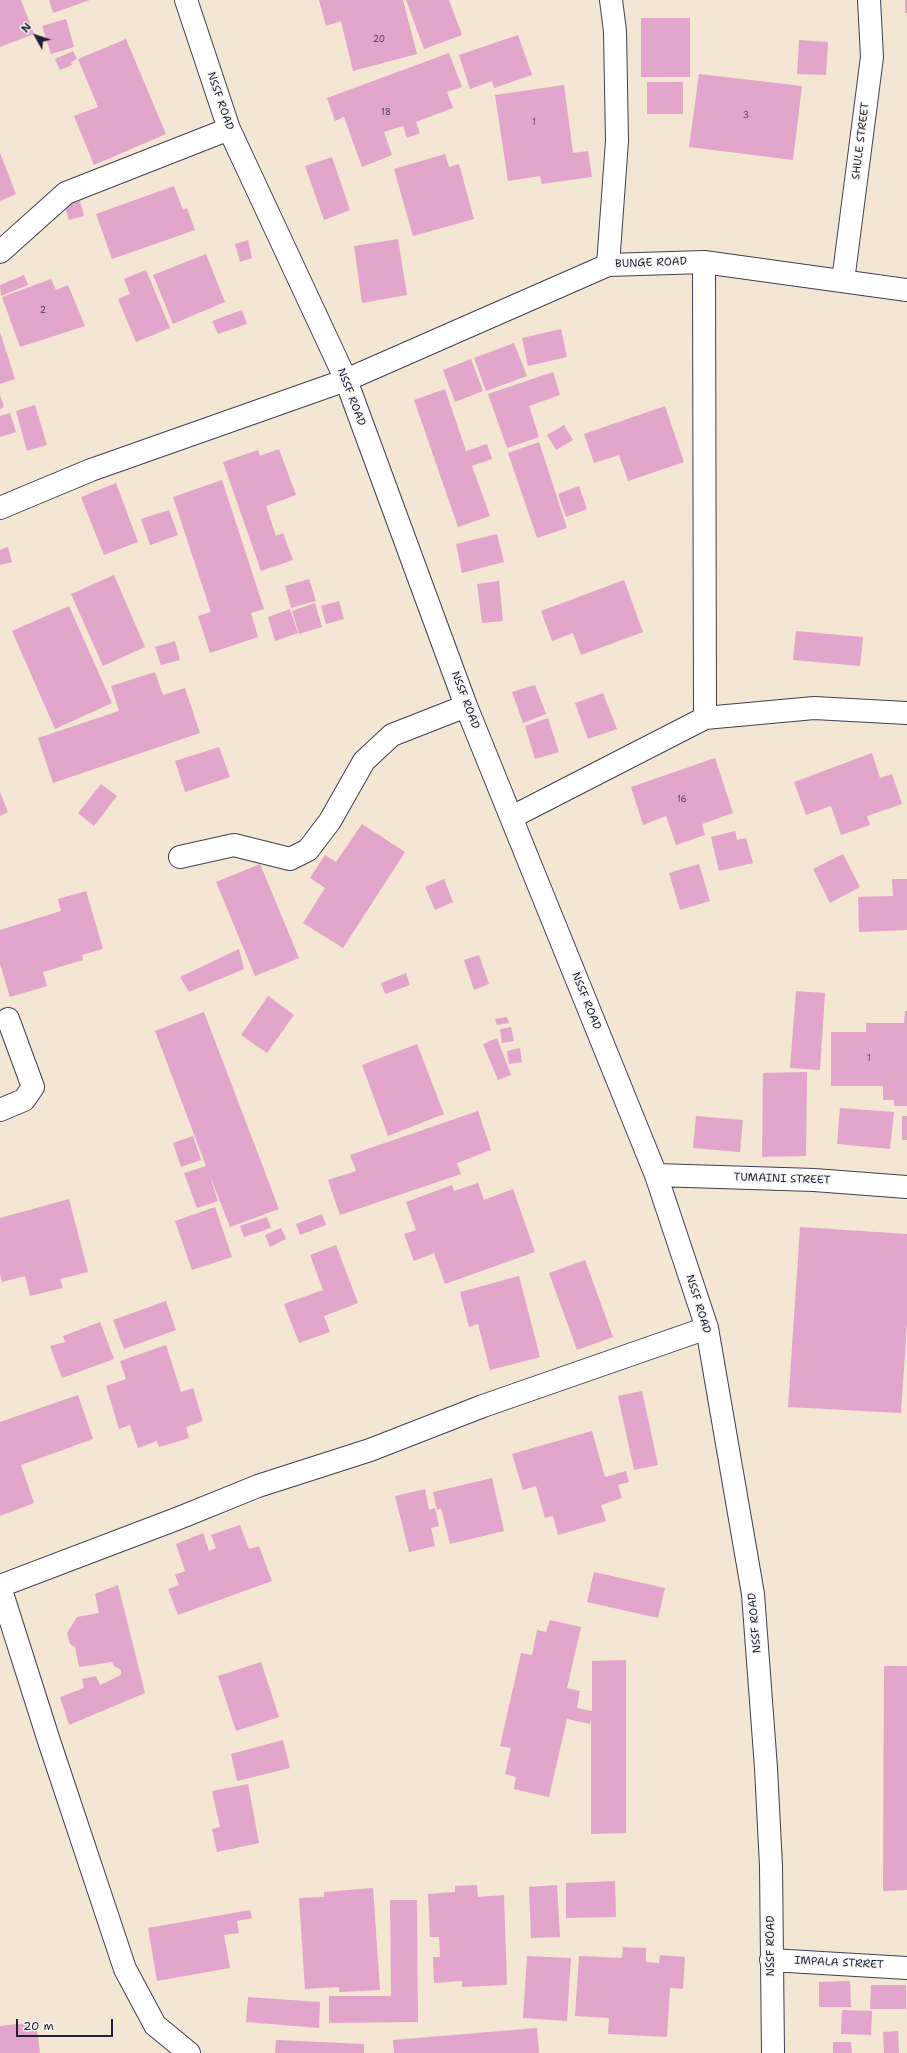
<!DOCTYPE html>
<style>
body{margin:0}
#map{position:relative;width:907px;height:2053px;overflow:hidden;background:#f3e6d2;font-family:"Shantell Sans",sans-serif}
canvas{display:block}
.north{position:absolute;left:16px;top:16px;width:40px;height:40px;-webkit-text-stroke:3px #f6f6f2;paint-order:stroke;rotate:310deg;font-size:11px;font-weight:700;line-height:16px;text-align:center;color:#22223b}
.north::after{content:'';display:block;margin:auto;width:14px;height:18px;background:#22223b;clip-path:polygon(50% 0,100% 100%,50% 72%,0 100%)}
.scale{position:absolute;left:16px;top:2019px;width:97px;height:18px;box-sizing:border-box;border:2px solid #22223b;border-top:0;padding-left:5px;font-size:12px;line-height:14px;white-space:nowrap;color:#22223b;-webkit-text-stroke:3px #f6f6f2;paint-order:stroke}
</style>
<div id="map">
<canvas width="907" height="2053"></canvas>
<div class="north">N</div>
<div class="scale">20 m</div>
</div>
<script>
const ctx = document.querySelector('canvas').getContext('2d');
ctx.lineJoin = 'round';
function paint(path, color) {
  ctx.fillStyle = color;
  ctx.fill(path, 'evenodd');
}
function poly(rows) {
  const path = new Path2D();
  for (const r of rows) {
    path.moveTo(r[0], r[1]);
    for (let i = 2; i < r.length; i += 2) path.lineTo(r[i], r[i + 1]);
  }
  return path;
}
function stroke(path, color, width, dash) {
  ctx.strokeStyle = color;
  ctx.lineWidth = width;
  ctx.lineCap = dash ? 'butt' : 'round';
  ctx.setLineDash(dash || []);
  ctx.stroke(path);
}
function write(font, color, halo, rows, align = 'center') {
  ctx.font = font + ' "Shantell Sans",sans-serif';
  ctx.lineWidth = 3.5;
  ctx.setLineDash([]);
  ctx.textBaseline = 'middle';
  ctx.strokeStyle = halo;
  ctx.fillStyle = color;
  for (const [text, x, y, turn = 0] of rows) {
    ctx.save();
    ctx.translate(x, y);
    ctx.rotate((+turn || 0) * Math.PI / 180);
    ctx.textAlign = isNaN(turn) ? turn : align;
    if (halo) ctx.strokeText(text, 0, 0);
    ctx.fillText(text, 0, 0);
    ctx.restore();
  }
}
paint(poly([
 [0,0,21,0,34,34,0,47],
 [49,0,90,0,53,13],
 [319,0,403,0,417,54,353,71,341,21,326,26],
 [406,0,449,0,462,35,424,49],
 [905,0,907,0,907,13,905,13],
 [641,18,690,18,690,77,641,77],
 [66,19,74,47,51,54,42,26],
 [518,35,532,75,494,88,492,81,470,89,459,55],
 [126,39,166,134,94,165,74,116,98,107,78,59],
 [799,40,828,42,826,75,797,74],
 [73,51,77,59,71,62,72,65,60,70,55,59],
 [449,53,462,87,447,92,453,108,416,122,420,133,407,138,403,126,384,132,392,155,362,167,344,117,335,121,327,98],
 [699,74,802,86,793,160,689,147],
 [647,82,683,82,683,114,647,114],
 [564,85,573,153,588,151,592,177,542,184,540,176,508,181,495,95],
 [0,153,16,194,0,201],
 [445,154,449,167,459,164,474,219,413,236,394,169],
 [332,157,350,210,324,220,305,166],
 [174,186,183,210,187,208,195,230,112,259,96,214],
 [80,201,84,216,69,220,64,205],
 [398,239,407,295,362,303,354,246],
 [248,240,252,258,240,262,235,244],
 [206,254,225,302,173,324,153,275],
 [146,270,170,328,136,342,118,299,130,294,124,279],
 [24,275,28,285,1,296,0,285],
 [51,279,56,290,68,285,85,326,20,347,2,297],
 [242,310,247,324,218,334,212,321],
 [561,329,567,357,528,366,522,338],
 [0,332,15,379,0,384],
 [514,343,527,376,486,391,474,358],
 [471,359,483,391,455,402,443,370],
 [553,372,560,395,529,406,539,437,507,448,488,394],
 [445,389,466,451,487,444,492,459,472,466,490,516,458,527,414,400],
 [0,395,4,407,0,409],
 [35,405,47,445,27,451,16,411],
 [665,406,684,462,628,481,619,455,594,463,584,434],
 [10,413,16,432,0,437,0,416],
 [564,425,573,440,556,450,547,435],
 [539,442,567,528,537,538,508,453],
 [279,449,296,495,266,506,276,536,283,533,293,560,261,571,223,462,258,450,260,456],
 [222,480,264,609,251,613,258,637,210,653,198,616,211,612,173,497],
 [116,483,138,542,104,555,81,497],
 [579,486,587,509,566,517,558,494],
 [169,510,178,535,150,545,141,519],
 [497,534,504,562,462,573,456,544],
 [8,547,12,562,0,565,0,550],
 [114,575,145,647,103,666,71,594],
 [309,579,316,601,291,608,285,586],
 [624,580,643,632,581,655,573,633,552,641,541,611],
 [499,581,503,621,482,623,477,584],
 [339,601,344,619,326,624,321,606],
 [315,603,322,627,299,634,292,611],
 [69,606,112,703,55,729,12,631],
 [290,609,298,633,275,641,268,617],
 [796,631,863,637,860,666,793,660],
 [175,641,180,660,161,665,155,647],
 [155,672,163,695,185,688,200,733,53,783,38,738,119,711,111,686],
 [535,685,546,714,523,723,512,692],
 [603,693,617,729,588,739,575,703],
 [548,718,559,752,535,759,525,726],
 [219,747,230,777,185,792,175,761],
 [872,753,880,778,892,774,902,804,867,816,870,825,841,835,831,806,806,815,794,782],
 [715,758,733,813,702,824,705,835,676,845,666,816,643,825,631,787],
 [101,784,117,796,94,826,78,813],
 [0,792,8,812,0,816],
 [362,824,405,852,343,948,303,923,325,888,310,878,325,855,336,862],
 [735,831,737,840,746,838,753,863,719,871,711,837],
 [843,854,860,887,830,903,813,869],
 [260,864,299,958,255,976,216,882],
 [699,864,710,901,680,910,669,873],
 [444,879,453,902,435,910,425,887],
 [892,879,907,879,907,930,859,932,858,897,893,896],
 [86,891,103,949,82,955,83,960,43,972,47,986,10,997,0,964,0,930,61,911,58,899],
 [239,949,244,969,189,992,180,977],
 [479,955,489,984,474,990,464,960],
 [406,973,410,985,385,994,381,983],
 [796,991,825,993,820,1070,790,1068],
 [268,996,294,1015,267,1053,241,1035],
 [905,1011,907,1011,907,1106,894,1106,894,1100,883,1100,883,1086,831,1086,831,1032,866,1032,866,1023,904,1023],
 [204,1012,279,1209,230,1227,209,1173,218,1201,197,1208,184,1173,206,1166,155,1031],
 [507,1017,509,1023,497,1025,495,1019],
 [511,1027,514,1041,502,1043,500,1029],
 [497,1038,511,1075,498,1080,483,1044],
 [417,1044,444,1114,388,1136,362,1065],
 [520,1048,522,1062,509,1064,507,1051],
 [807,1072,806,1156,762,1157,763,1073],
 [840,1108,894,1112,890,1149,837,1144],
 [478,1111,491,1150,457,1163,461,1174,340,1215,328,1180,356,1171,350,1155],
 [696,1116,743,1120,740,1152,693,1148],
 [902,1116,907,1116,907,1140,902,1140],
 [193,1136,201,1160,181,1167,173,1143],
 [478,1183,484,1200,513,1189,535,1252,445,1284,434,1253,414,1261,404,1234,416,1230,406,1202,452,1185,454,1191],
 [69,1199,88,1272,60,1279,63,1288,30,1296,25,1276,2,1282,0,1273,0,1218],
 [215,1207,232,1257,192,1270,175,1221],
 [322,1214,326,1225,300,1235,296,1224],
 [267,1217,271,1228,244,1237,240,1226],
 [800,1227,907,1234,907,1323,901,1413,788,1407],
 [281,1228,286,1239,270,1247,265,1235],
 [336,1245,358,1303,324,1316,330,1332,299,1343,284,1304,323,1290,310,1255],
 [585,1260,613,1337,577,1350,549,1273],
 [519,1276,540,1357,490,1370,478,1324,469,1327,460,1292],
 [166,1301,176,1330,124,1349,113,1320],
 [100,1322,114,1359,62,1378,50,1346,65,1342,63,1336],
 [166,1345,181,1392,193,1388,203,1421,186,1427,189,1438,159,1447,157,1441,138,1448,130,1425,119,1429,106,1386,126,1379,120,1361],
 [642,1391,658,1465,634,1470,618,1396],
 [78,1395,93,1439,21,1465,34,1503,0,1516,0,1422],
 [592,1431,605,1477,626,1471,629,1482,618,1485,622,1498,601,1505,606,1521,558,1535,553,1516,545,1518,536,1486,523,1490,512,1454],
 [492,1478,504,1531,450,1544,441,1508,437,1510,433,1492],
 [425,1489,429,1510,435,1508,439,1526,431,1528,435,1546,409,1552,395,1496],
 [240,1525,249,1549,259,1546,272,1581,178,1615,168,1589,179,1585,175,1575,185,1571,176,1544,203,1533,209,1551,216,1548,211,1535],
 [594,1572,665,1588,658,1618,587,1602],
 [118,1585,145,1693,69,1725,60,1697,84,1688,82,1679,96,1676,100,1685,121,1675,121,1670,114,1666,112,1662,79,1667,75,1647,70,1644,67,1633,77,1617,99,1613,95,1594],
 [550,1620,581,1627,567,1688,580,1691,577,1708,592,1711,592,1661,626,1660,626,1833,591,1834,591,1718,590,1724,567,1719,549,1797,514,1789,516,1777,505,1774,511,1748,500,1746,521,1653,532,1655,537,1630,546,1632],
 [261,1662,279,1717,236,1731,218,1676],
 [884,1666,907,1666,907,1890,883,1891],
 [283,1740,290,1768,237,1781,231,1754],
 [248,1784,259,1843,217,1852,212,1829,220,1827,212,1791],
 [615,1881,616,1917,566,1918,566,1883],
 [477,1885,478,1897,504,1895,507,1985,462,1987,462,1981,434,1983,433,1957,440,1957,439,1937,430,1937,428,1894,455,1892,455,1886],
 [557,1885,560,1937,531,1938,529,1887],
 [373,1888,380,1990,339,1992,339,1987,305,1989,299,1898,324,1897,324,1892],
 [390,1900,417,1900,418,2022,329,2023,329,1996,391,1996],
 [250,1910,252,1918,237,1921,239,1933,224,1935,230,1968,157,1981,148,1928],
 [623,1947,646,1948,646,1962,659,1963,660,1955,685,1957,683,1989,670,1988,667,2037,608,2034,609,2018,575,2016,579,1956,622,1958],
 [527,1956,571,1958,567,2021,523,2018],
 [850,1981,851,2007,819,2007,819,1982],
 [871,1985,906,1985,906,2009,870,2009],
 [248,1997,320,2002,319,2028,246,2022],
 [842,2010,872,2011,871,2035,841,2034],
 [36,2022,40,2053,0,2053,0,2026],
 [537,2028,539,2053,394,2053,393,2040],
 [898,2031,899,2053,884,2053,883,2032],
 [276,2040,364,2044,364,2053,275,2053],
 [833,2042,851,2042,852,2053,833,2053]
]), '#e2a5cb');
const street = poly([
 [186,0,229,129,346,380,466,706,656,1175,707,1328,753,1594,766,1768,771,1866,773,2053],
 [0,252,66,193,229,129],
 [704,262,705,718],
 [608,265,617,141,615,31,611,0],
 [843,281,872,57,869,0],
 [0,508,91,470,346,380,608,265,704,262,907,290],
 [512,817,705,718,814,708,907,713],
 [180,857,234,845,290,859,308,850,330,821,364,761,392,735,466,706],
 [0,1110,24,1100,33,1087,8,1019],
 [656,1175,814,1180,907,1187],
 [0,1586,179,1518,258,1486,370,1450,483,1406,707,1328],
 [0,1587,49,1741,125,1969,155,2025,189,2053],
 [771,1960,907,1968]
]);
stroke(street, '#413f52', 24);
stroke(street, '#fff', 22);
write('9px', '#52435f', null, [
 ["20",379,40],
 ["18",386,113],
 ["3",746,116],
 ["1",534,123],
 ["2",43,311],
 ["16",682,800],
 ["1",869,1059]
]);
write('11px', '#22223b', '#f6f6f2', [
 ["NSSF ROAD",220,101,71],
 ["SHULE STREET",861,141,-83],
 ["BUNGE ROAD",651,263,-2],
 ["NSSF ROAD",351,397,69],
 ["NSSF ROAD",465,700,69],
 ["NSSF ROAD",586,1001,68],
 ["TUMAINI STREET",782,1179,2],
 ["NSSF ROAD",698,1304,73],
 ["NSSF ROAD",755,1623,-95],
 ["NSSF ROAD",771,1946,-90],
 ["IMPALA STRRET",839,1963,3]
]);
</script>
